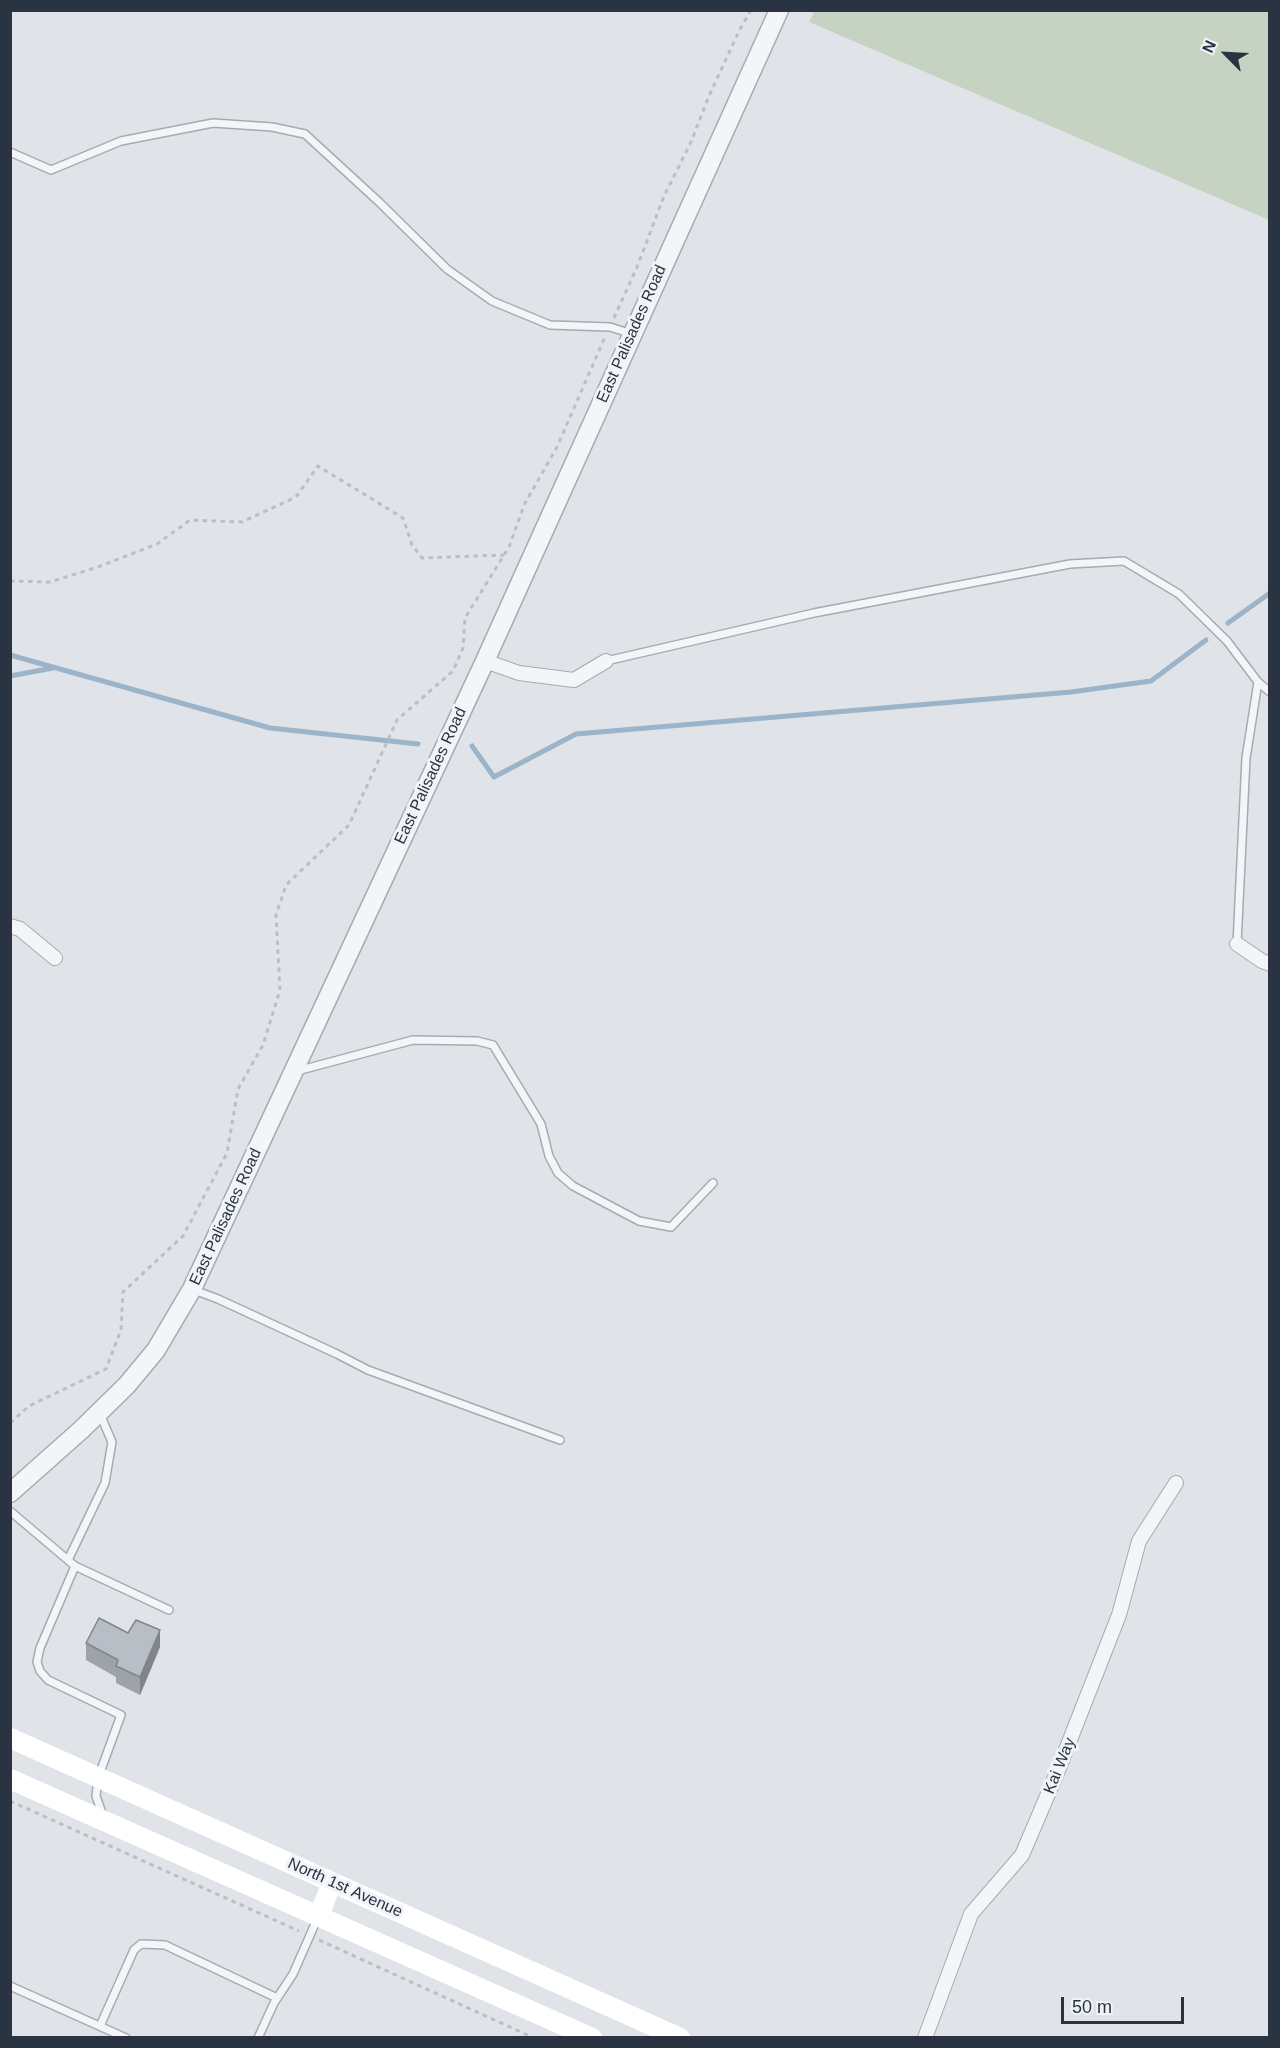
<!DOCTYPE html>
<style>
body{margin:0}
#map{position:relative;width:1280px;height:2048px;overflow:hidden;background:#e0e4e9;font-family:Helvetica,sans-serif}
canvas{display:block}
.frame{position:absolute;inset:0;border:12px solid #293341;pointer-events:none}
.north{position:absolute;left:1196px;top:24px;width:60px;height:60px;-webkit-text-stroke:4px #f0f3f7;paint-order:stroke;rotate:294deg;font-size:16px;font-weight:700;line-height:24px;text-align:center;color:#293341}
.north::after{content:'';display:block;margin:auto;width:21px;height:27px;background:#293341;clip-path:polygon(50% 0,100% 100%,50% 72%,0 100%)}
.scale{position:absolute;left:1061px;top:1997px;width:123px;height:27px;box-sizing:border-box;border:3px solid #293341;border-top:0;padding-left:8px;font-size:18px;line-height:21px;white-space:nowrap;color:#293341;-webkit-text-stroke:4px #f0f3f7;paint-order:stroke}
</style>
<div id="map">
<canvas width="1280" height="2048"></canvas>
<div class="frame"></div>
<div class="north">N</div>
<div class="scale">50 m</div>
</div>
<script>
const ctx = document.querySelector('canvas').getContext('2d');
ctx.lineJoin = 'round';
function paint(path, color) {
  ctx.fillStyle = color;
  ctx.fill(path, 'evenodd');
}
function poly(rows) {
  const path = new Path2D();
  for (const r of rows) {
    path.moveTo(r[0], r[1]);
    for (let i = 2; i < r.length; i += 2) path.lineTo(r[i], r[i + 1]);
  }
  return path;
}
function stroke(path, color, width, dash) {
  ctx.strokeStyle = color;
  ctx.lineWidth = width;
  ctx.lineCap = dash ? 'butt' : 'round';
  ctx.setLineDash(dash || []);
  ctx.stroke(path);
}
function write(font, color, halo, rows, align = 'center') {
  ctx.font = font + ' Helvetica,sans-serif';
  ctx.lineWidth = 6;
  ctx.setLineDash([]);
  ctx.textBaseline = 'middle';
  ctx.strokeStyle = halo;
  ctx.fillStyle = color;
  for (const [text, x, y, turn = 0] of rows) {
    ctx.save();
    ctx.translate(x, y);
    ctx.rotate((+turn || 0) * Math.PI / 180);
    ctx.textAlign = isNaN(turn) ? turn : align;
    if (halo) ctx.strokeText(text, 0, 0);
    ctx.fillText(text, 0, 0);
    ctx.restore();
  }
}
paint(poly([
 [815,10,1269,11,1269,220,809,22]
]), '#c7d3c2');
stroke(poly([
 [1228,623,1270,593],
 [10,655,270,728,418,744],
 [10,676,53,668],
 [472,746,494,777,576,734,1071,692,1151,681,1206,640]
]), '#9bb4c9', 5);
const service = poly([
 [10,152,51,170,121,141,213,123,272,127,305,134,379,202,447,269,492,301,550,325,610,327,632,334],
 [606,661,814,613,1070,564,1124,561,1179,594,1227,641,1258,682,1270,692],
 [1237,944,1246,758,1258,682],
 [297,1071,413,1040,477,1041,493,1045,541,1124,549,1156,558,1173,573,1186,639,1221,671,1227,713,1183],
 [194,1290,218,1299,337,1354,368,1370,560,1440],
 [10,1511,75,1566,40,1648,37,1662,40,1671,48,1680,121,1715,98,1778,96,1796,103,1816],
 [68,1560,105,1483,112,1442,100,1414],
 [75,1566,169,1610],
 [10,1986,126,2038],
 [100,2026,134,1950,141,1944,165,1945,277,1998],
 [258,2038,274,2003,293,1974,318,1917]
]);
const minor = poly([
 [485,661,519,673,574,680,606,661],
 [10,926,20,929,55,958],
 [1237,944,1262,961,1270,964],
 [925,2038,971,1914,1022,1855,1057,1773,1119,1615,1139,1541,1176,1483]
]);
const tertiary = poly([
 [10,1493,81,1430,127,1385,156,1350,192,1289,485,661,779,10]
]);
stroke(service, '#a5abb3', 10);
stroke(minor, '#a5abb3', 16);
stroke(tertiary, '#a5abb3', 21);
stroke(poly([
 [614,318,637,267,664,196,691,142,709,96,739,31,751,10],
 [10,581,50,582,98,567,157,544,190,520,242,522,296,497,318,466,403,518,412,545,422,558,504,555],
 [10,1423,29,1406,106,1369,121,1330,123,1292,183,1236,227,1153,238,1089,263,1045,280,990,276,915,286,885,349,825,397,720,453,671,463,648,465,618,509,547,524,505,557,447,605,337],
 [10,1801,299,1931],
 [319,1940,534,2038]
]), '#babfc5', 3, [4.5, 4.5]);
stroke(service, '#f3f5f8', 7);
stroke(minor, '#f3f5f8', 14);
stroke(tertiary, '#f3f5f8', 18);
stroke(poly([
 [10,1738,680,2038],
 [10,1779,592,2038],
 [319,1916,332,1882]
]), '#fff', 20);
paint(poly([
 [128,1633,160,1647,140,1695,116,1683,116,1677,86,1660,86,1643]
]), '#9ea3aa');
paint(poly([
 [160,1630,160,1647,140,1695,140,1677]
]), '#81858b');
const building = poly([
 [99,1618,128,1633,136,1620,160,1630,140,1677,116,1666,118,1660,86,1643,99,1618]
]);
paint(building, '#b8bec6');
stroke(building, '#81858b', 1.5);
write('16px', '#293341', '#f0f3f7', [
 ["East Palisades Road",632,334,-66],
 ["East Palisades Road",431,776,-65],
 ["East Palisades Road",226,1217,-65],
 ["Kai Way",1060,1766,-68],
 ["North 1st Avenue",345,1888,24]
]);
</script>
